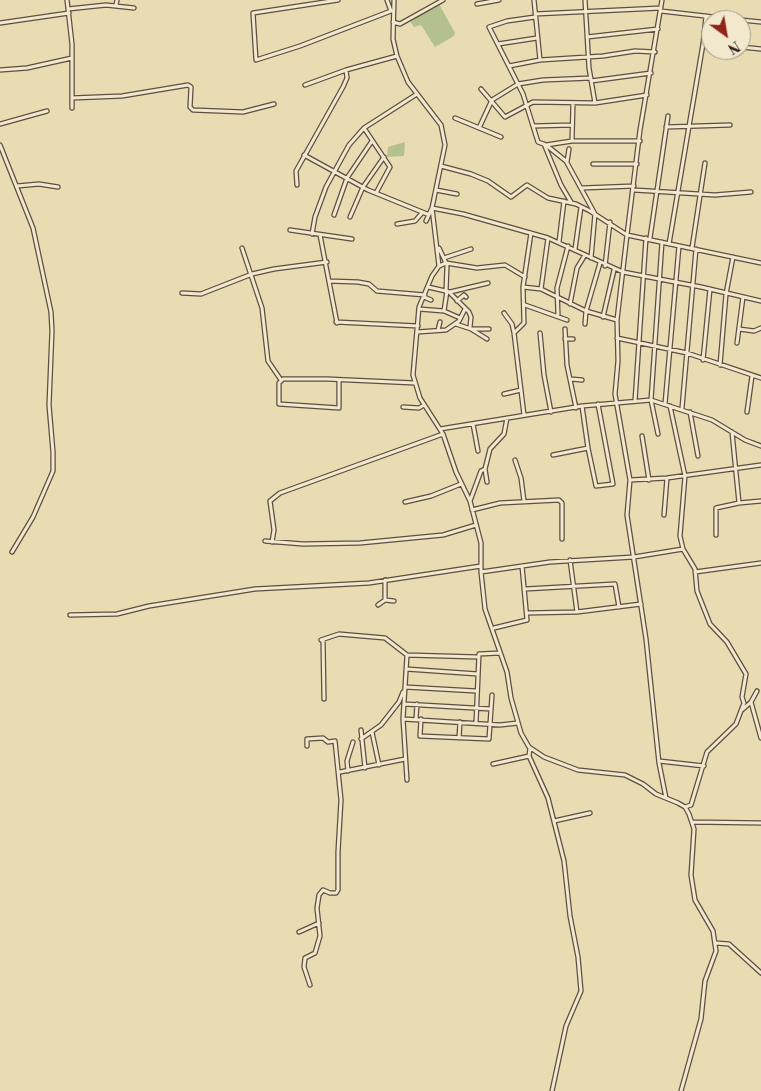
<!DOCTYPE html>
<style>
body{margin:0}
#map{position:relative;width:761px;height:1091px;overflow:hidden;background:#e9dbb2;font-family:"Libre Bodoni",serif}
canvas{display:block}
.north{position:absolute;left:701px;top:10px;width:50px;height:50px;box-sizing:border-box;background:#f1e8cd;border:1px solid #a39886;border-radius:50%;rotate:148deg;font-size:14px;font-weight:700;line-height:20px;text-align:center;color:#2e201b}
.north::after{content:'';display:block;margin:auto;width:18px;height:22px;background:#8f2418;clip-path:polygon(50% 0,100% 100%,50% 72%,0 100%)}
</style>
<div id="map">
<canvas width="761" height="1091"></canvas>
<div class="north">N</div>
</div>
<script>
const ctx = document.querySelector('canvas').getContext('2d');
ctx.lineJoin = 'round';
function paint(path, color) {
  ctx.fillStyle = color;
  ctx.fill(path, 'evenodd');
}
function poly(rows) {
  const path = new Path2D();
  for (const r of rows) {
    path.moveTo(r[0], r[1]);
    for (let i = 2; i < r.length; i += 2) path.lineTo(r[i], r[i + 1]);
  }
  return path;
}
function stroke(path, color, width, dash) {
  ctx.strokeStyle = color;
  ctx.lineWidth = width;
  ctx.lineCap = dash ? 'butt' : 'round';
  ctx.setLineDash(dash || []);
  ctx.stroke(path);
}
paint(poly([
 [439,4,455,33,454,36,435,47,421,25,414,27,410,21],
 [405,142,404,156,387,157,388,147]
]), '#b3c18e');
const minor = poly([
 [67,0,72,44,72,108],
 [338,0,253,13,256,60,300,46,391,11],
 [387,0,391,11],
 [394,0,393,39,397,56,408,82,441,125,445,145,432,208,439,266,432,276,419,307,413,375,420,398,443,434,456,472,470,501,481,543,481,572,485,609,507,672,511,698,521,733,529,747,544,757,578,770,625,775,643,784,656,794,678,803,685,807,689,814,694,829,691,875,695,900,713,931,716,951,705,981,701,1019,681,1091],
 [534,0,540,60],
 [585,0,589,68,595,103],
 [662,0,640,130,627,235,617,320,618,361,615,394,630,480,627,515,646,639,659,763,666,798],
 [477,4,499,0],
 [116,5,117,0],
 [68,9,106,5,134,8],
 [661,11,740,20],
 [535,14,661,8],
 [535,17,507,21,489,27,523,94,538,142,546,145,572,141,640,141],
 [741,20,761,22],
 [393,22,400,24,443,0],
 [0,23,69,13],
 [587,37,658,29],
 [498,44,537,38],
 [703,44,711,44],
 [741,47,761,49],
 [509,66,540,60,603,56,635,51,655,52],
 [0,70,27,68,72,58],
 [591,81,651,73],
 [305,85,346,70],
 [481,89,505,117,533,102,595,103,647,95],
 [72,98,122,96,188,85,191,87,190,107,193,110,243,112,274,104],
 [455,118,501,137],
 [0,124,47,111],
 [533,126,572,125],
 [666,127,730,125],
 [364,128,390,167,376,193],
 [479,128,492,100,518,84,543,80,591,78],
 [572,141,573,103],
 [544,144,561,185,571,202],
 [0,145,33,228,51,312,52,331,49,405,53,452,53,471,33,517,12,552],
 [546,145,566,161,595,214,591,258],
 [304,155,368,190,427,214],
 [567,162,569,149],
 [593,164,637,164],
 [441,166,471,174,488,181,511,197,527,185,548,198,576,204,590,211,627,235,761,263],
 [297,185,296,171,343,87,347,78,346,70,397,56],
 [17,186,39,184,58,187],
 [582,188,634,186],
 [436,190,457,194],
 [634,190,715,195,751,192],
 [334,215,347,178,372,141],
 [350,217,363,187,384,157],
 [426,221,432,208,463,214,548,238,623,272,701,287,761,301],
 [397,224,415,221,422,213],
 [290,230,352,239],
 [312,234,315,217,326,187,349,145,364,128,417,94],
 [320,235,337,323],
 [650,238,668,116],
 [559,242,564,201],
 [669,244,703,44,706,16],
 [242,248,262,308,268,361,281,380],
 [439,248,446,263],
 [692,248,705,163],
 [575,249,581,207],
 [444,258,471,249],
 [439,266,446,263,477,268,505,265,525,277],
 [605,266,610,222],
 [329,281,358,282,369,284,377,291,425,295],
 [428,287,450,292,488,283],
 [523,287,541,289,586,311,617,320],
 [541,289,548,238],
 [446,292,447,265],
 [449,292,469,312,471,317,470,327],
 [182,293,201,294,252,274,274,269,327,262],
 [424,297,431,300],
 [457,301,464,295,466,297],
 [570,304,577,268,585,255],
 [525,305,567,320],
 [419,309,444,311,460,318],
 [444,311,447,291],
 [504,313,512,324,514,333,524,415],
 [558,315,557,288,568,246],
 [603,317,614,270],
 [336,322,418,326],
 [456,324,471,329,489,329],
 [585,324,586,311,600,263],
 [471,329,487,339],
 [565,329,567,365,576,408],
 [739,329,754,331,761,328],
 [438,330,440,322],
 [417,332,446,330,459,321,465,309],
 [515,332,524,323,523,287,531,233],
 [540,333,544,375,551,412],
 [617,338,687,353,761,378],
 [565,339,573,339],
 [737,343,743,297],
 [703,360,710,289],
 [720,365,726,294,733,257],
 [571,379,582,380],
 [339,380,339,408,279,404,279,383,283,379,327,379,415,383],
 [504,394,521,390],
 [635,401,646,238],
 [665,404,679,246],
 [670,406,685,476,680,536,683,549],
 [403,407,419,408,424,405],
 [682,408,696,249],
 [690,412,698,456],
 [747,412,752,376],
 [473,424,478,451],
 [440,429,582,406,651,400,712,420,745,440,761,446],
 [658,434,651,400,662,242],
 [642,436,649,480],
 [588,448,596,486,613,484,598,404],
 [553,455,588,448,582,406],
 [515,460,521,478,524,501],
 [485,469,487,482],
 [630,480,667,478,761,465],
 [470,501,481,471,485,469,490,449,504,434,507,418],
 [405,502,431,496,461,484],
 [739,503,761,501],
 [472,510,500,503,559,500,562,503,562,539],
 [664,515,667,478],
 [716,535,716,508,739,503,732,432],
 [265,541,303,544,360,543,443,535,476,525],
 [272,542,274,530,270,501,280,493,443,434],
 [570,560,577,612],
 [481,572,550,562,634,557,683,549,695,569,697,591,710,624,727,642,746,674,742,697,744,703,736,724,707,752,691,805,685,807],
 [695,572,761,563],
 [525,589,615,584,619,607],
 [385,600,394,601],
 [378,605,385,600,385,580],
 [527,613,577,612,641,604],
 [70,615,117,614,149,606,255,589,369,583,481,566],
 [494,628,527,620,522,566],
 [321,640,339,634,385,638,407,655],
 [323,640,324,699],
 [406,669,478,674],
 [405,687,476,691],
 [751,702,761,738],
 [404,704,491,709],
 [742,710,751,702,757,691],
 [403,719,500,725,518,723],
 [416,719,417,704],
 [421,719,420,736,489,739,492,695],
 [476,723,479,654,500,653],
 [361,730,365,768],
 [372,732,379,765],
 [459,738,460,722],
 [361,739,381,725,399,702,403,692],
 [307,746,307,739,323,738,328,742,335,741,341,800,338,852,338,890,336,893,330,893,323,890,319,895,317,908,320,936,315,953,305,958,304,967,310,985],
 [530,748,529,756,548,798,564,861,570,916,578,957,581,991,566,1026,552,1091],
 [659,761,704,766],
 [493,764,529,756],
 [348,771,347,761,353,742],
 [340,772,405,759],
 [407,780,403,719,407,655,478,657],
 [554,821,590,813],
 [692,822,761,823],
 [299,932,319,923],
 [716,943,729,944,761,973]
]);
stroke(minor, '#5d4f41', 5.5);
stroke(minor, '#f1e8cd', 3);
</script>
